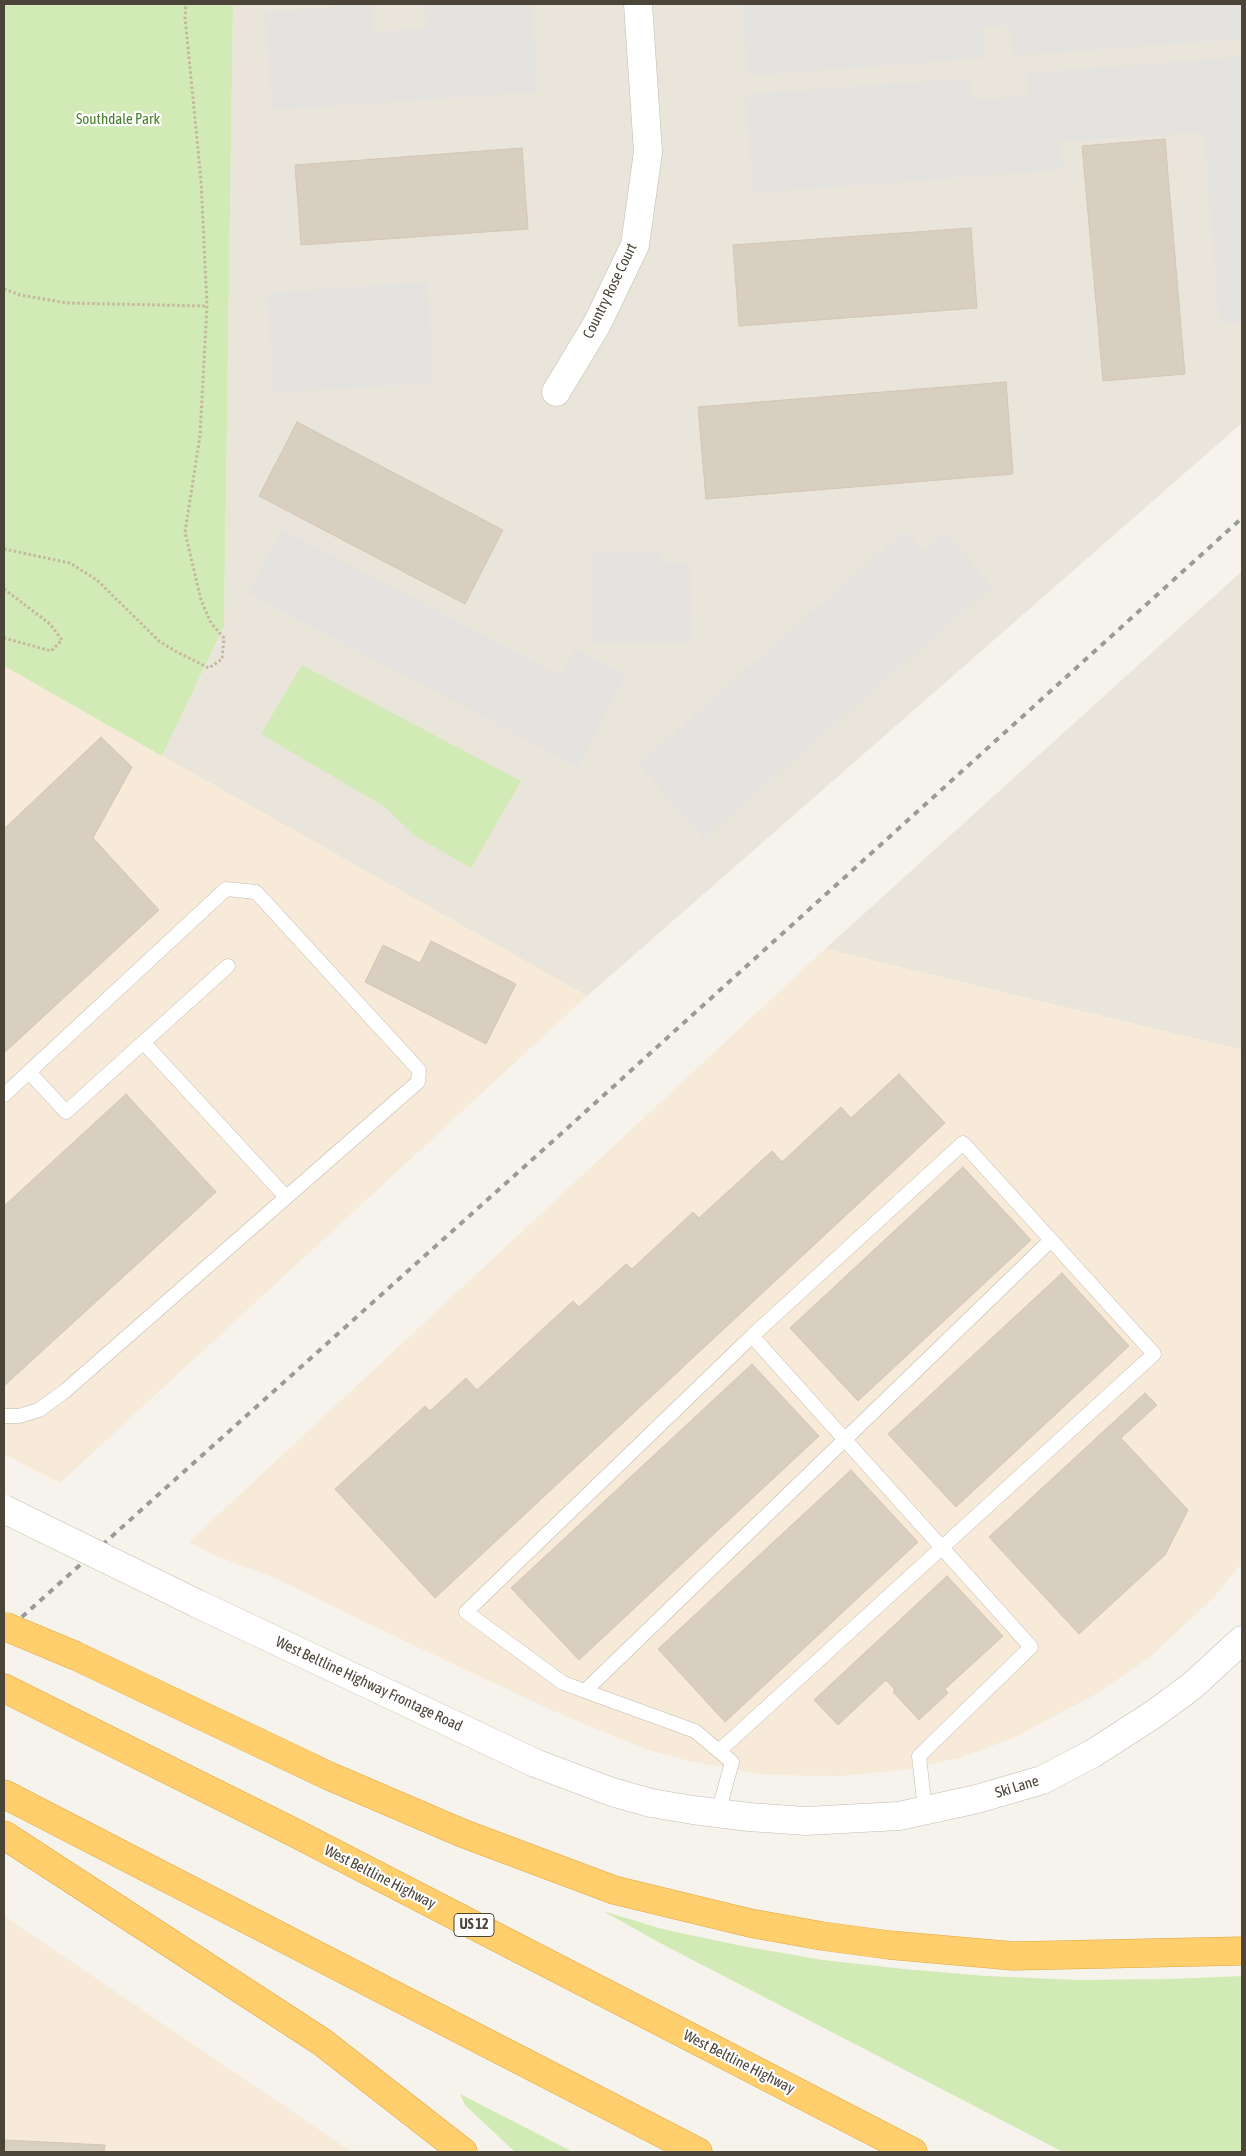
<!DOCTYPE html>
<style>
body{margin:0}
#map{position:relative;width:1246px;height:2156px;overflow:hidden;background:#f6f3ec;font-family:"Asap Condensed",sans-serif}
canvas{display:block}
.frame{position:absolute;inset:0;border:5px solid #4b4439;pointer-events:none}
</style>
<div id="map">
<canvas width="1246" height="2156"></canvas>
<div class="frame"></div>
</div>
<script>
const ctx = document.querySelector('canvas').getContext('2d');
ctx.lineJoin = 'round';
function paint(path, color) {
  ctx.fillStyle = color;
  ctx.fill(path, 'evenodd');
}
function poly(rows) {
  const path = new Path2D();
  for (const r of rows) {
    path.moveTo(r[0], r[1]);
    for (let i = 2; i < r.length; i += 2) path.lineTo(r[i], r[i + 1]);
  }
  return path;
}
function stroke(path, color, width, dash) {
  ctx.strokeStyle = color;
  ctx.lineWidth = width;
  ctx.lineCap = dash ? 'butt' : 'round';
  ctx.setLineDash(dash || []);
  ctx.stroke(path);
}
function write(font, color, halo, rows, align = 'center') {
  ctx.font = font + ' "Asap Condensed",sans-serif';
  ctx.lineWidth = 4.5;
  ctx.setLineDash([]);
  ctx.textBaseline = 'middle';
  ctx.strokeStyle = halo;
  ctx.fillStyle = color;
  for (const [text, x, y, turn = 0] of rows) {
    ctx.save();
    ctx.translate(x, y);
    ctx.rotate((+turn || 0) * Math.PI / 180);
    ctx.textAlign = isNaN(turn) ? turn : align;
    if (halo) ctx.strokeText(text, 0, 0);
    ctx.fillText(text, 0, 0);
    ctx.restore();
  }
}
paint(poly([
 [233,4,1242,4,1242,423,587,996,162,756,224,626],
 [1242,571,1242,1050,825,949]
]), '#eae5da');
paint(poly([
 [4,666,587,996,60,1483,4,1454],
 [825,949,1242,1050,1242,1563,1214,1597,1149,1658,1096,1694,1013,1738,959,1758,903,1770,840,1776,768,1775,693,1762,645,1749,551,1710,392,1635,275,1578,216,1556,189,1542],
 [4,1916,352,2152,4,2152]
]), '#f7ead8');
paint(poly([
 [4,4,233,4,224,626,162,756,4,666],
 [302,665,521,781,471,868,414,835,385,807,261,734],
 [603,1911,662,1929,742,1946,823,1960,904,1969,986,1976,1078,1980,1171,1979,1242,1976,1242,2152,1063,2152,662,1944],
 [460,2094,573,2152,515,2152,465,2105]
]), '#d2eab5');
paint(poly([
 [372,4,374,32,426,28,425,4,532,4,538,92,272,110,265,12],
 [742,4,1242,4,1242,39,1013,56,1009,25,982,28,984,58,748,76],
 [1242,57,1242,322,1219,324,1204,132,1061,142,1063,170,753,193,745,94,970,78,972,100,1027,96,1026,73],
 [427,282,434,383,274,393,267,293],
 [282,529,561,676,575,649,626,676,578,767,248,593],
 [905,530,924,551,945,532,992,587,704,839,639,764],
 [591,551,661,551,661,562,690,563,691,643,591,643]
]), '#e5e3e0');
const building = poly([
 [1165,139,1185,374,1103,381,1082,146,1165,139],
 [522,148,528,229,301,245,295,165,522,148],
 [971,228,977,308,739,326,733,245,971,228],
 [1006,382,1013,474,706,499,698,407,1006,382],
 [297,422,503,530,465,604,259,496,297,422],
 [101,737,132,767,93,838,159,910,4,1053,4,829,101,737],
 [431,941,516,984,486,1044,365,982,383,945,420,963,431,941],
 [899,1074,945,1123,435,1598,335,1489,425,1406,430,1411,466,1378,477,1390,573,1301,579,1307,626,1264,632,1269,693,1212,699,1218,772,1151,782,1162,841,1107,851,1118,899,1074],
 [126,1094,216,1192,4,1386,4,1206,126,1094],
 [963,1167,1031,1240,858,1401,790,1328,963,1167],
 [1062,1273,1129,1346,956,1507,888,1434,1062,1273],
 [752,1364,819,1436,579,1660,511,1588,752,1364],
 [1145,1393,1157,1405,1121,1438,1188,1510,1165,1555,1079,1634,989,1537,1145,1393],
 [851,1470,918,1542,725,1722,658,1649,851,1470],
 [947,1576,1003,1636,945,1689,948,1693,919,1720,893,1692,895,1690,886,1680,838,1725,814,1700,947,1576],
 [4,2140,105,2145,104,2152,4,2152,4,2140]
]);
paint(building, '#d8cfc1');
stroke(building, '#d3c7b4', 1);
const service = poly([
 [144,1043,286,1197],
 [29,1072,66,1112,228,966],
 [4,1095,226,889,256,892,419,1070,418,1082,65,1391,39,1410,19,1416,4,1416],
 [752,1336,963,1143,1051,1240],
 [585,1691,1051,1240,1154,1354,719,1751],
 [718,1813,732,1762,695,1731,563,1683,466,1612,752,1336,1031,1647,919,1756,925,1810]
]);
const minor = poly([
 [556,392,597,324,635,245,648,152,638,4]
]);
const tertiary = poly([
 [196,1603,535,1763,612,1792,651,1803,693,1810,749,1817,806,1821,899,1816,977,1799,1042,1780,1092,1754,1154,1714,1192,1686,1242,1640]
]);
const motorway = poly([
 [76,1656,329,1776,462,1833,614,1890,750,1923,822,1936,889,1945,1014,1956,1242,1951],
 [4,1688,295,1833,913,2152],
 [4,1794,698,2152],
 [4,1835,322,2042,463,2152]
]);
stroke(service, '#c2bbae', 15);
stroke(minor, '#c2bbae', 29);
stroke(tertiary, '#c2bbae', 29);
stroke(motorway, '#e0a43c', 29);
stroke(poly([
 [4,289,20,295,67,303,207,306],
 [4,549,70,563,97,580,159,641,175,651,209,668,222,659,224,638,211,623,201,600,185,532,200,436,207,306,201,180,185,17,186,4],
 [4,589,50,624,62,640,51,651,4,638]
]), '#c4b79f', 3, [2.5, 2.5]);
stroke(service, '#fff', 14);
stroke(minor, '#fff', 28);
stroke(tertiary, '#fff', 28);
stroke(motorway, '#ffcf6e', 28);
stroke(poly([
 [4,1633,573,1123,1242,518]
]), '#9a9a9a', 4, [6, 6]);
const tertiaryBridge = poly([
 [4,1509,196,1603]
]);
const motorwayBridge = poly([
 [4,1626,76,1656]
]);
stroke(tertiaryBridge, '#c2bbae', 29, []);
stroke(motorwayBridge, '#e0a43c', 29, []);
stroke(tertiaryBridge, '#fff', 28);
stroke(motorwayBridge, '#ffcf6e', 28);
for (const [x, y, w] of [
 [474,1925,40]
]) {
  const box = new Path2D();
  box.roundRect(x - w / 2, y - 11.5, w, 23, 4);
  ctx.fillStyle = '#fff';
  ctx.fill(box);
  stroke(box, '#4b4439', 1);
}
write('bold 14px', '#4b4439', null, [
 ["US 12",474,1925]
]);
write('15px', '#4a7f2a', '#fff', [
 ["Southdale Park",118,119]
]);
write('15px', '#4b4439', '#fff', [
 ["Country Rose Court",610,291,-64],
 ["West Beltline Highway Frontage Road",369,1684,25],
 ["Ski Lane",1017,1787,-17],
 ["West Beltline Highway",380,1877,27],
 ["West Beltline Highway",739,2062,27]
]);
</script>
